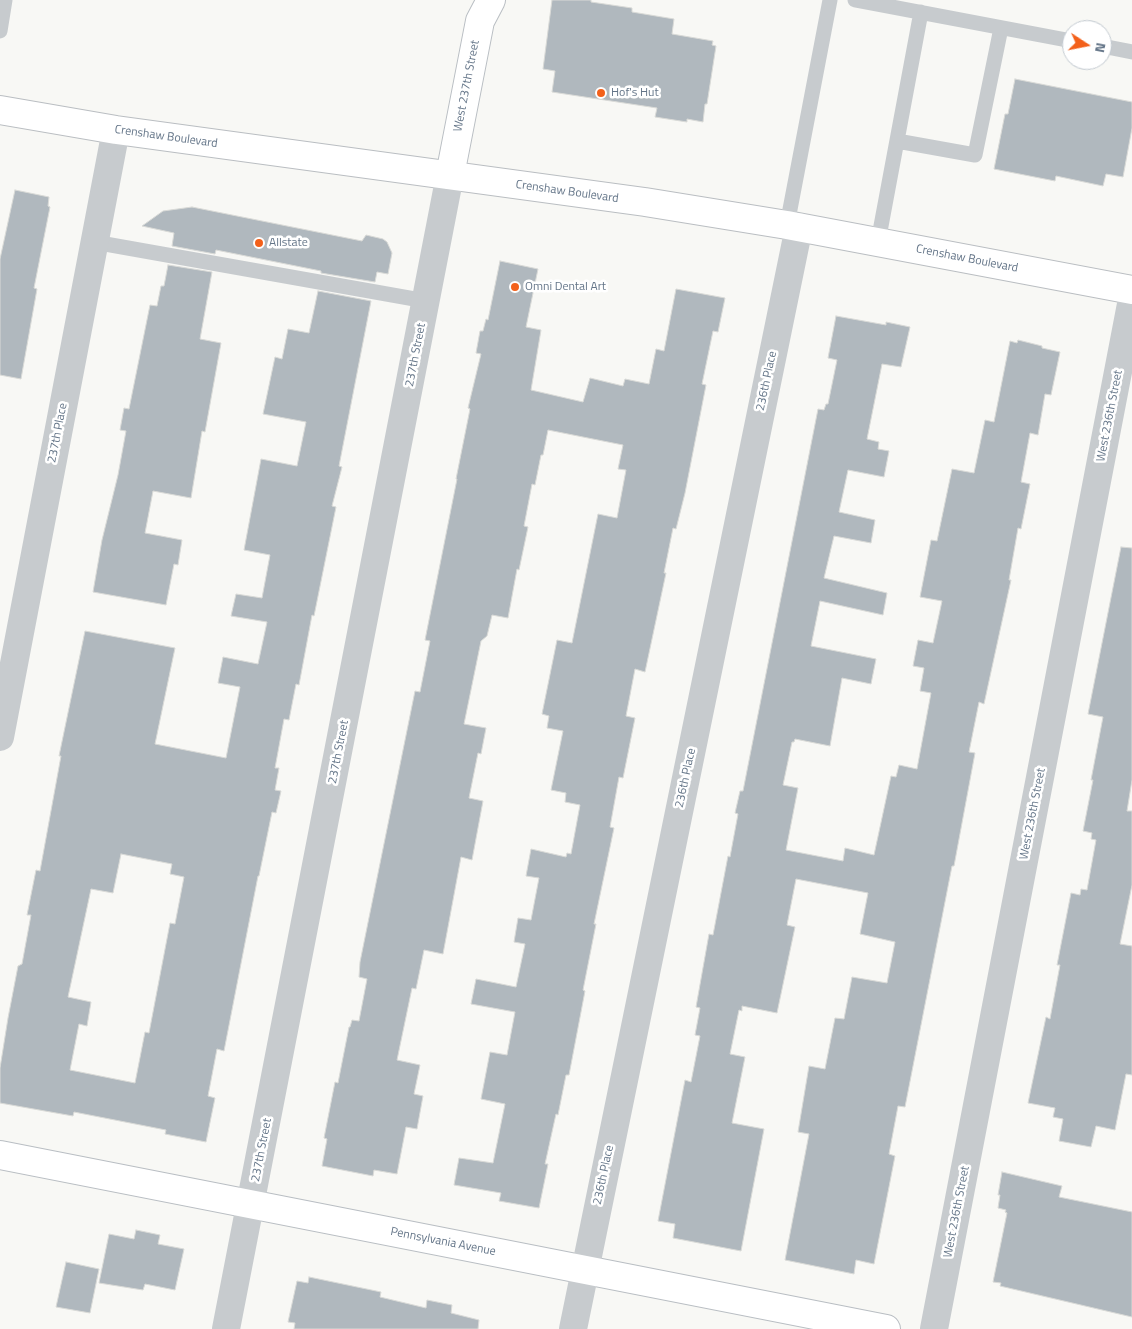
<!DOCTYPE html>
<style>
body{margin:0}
#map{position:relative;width:1132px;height:1329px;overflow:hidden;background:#f8f8f5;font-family:"Titillium Web",sans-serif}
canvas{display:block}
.north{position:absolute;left:1062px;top:20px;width:50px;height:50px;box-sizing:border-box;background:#fff;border:1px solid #c1c8cf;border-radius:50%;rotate:101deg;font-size:14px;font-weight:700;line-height:20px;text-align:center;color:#647588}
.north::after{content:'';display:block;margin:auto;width:18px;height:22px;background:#f3601a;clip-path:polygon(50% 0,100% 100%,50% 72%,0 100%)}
</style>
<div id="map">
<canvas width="1132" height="1329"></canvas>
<div class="north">N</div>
</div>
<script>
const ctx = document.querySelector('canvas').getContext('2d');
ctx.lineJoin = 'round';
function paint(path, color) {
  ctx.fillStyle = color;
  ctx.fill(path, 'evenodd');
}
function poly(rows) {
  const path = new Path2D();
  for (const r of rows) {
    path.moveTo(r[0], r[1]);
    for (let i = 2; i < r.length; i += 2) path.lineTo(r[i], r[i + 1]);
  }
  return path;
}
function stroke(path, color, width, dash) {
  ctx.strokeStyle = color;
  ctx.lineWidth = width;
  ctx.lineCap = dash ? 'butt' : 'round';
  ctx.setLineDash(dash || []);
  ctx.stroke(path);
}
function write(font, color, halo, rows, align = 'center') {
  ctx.font = font + ' "Titillium Web",sans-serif';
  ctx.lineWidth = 5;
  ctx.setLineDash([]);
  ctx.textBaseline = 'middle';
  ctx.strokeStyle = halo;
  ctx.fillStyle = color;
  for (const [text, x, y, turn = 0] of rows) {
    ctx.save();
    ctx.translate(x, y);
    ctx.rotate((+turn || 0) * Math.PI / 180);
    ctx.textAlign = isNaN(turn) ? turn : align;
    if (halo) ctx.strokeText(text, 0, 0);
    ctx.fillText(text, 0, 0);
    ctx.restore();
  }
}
const building = poly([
 [552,0,591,0,591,2,632,8,632,12,674,19,672,34,713,41,712,45,716,46,707,104,705,104,703,122,687,119,687,122,655,117,657,108,552,92,555,71,543,69,552,0],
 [1015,79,1132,102,1132,128,1123,177,1106,174,1103,186,1056,176,1055,181,994,169,1005,114,1008,114,1015,79],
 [15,190,49,197,48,206,50,207,34,288,37,289,21,379,0,375,0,259,15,190],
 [192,207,362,241,366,235,383,239,387,242,392,253,388,274,377,272,375,282,321,273,321,271,216,250,215,254,172,246,174,233,142,226,163,211,192,207],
 [500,261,538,269,526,327,541,330,531,390,583,402,590,378,623,386,625,379,649,384,656,349,664,351,676,289,725,298,718,332,713,331,702,384,706,385,685,493,676,529,673,528,664,573,666,573,645,672,635,669,626,716,635,718,623,778,619,777,610,827,614,828,594,924,596,924,583,990,585,991,569,1075,566,1075,558,1115,556,1114,545,1164,548,1164,539,1208,499,1201,501,1193,454,1185,459,1158,493,1163,505,1104,481,1099,490,1052,507,1055,515,1012,471,1004,476,979,516,987,525,944,514,942,518,918,531,920,539,878,526,876,531,849,566,857,567,853,571,854,580,805,565,802,566,793,551,790,563,731,547,728,549,716,542,714,557,640,572,643,598,514,617,518,626,470,618,469,623,445,548,430,543,455,541,455,535,485,532,484,524,526,528,527,519,570,517,569,508,618,492,615,487,636,481,641,464,724,486,728,481,754,478,753,469,798,483,801,472,860,461,857,443,954,424,950,416,989,412,988,397,1060,420,1065,414,1094,423,1096,417,1129,406,1127,397,1174,374,1170,373,1176,322,1166,327,1139,324,1138,335,1082,338,1083,349,1027,350,1027,352,1020,359,1021,367,979,359,977,360,962,415,691,420,692,430,641,425,640,457,479,456,479,470,409,468,408,481,354,476,353,480,331,483,331,486,319,488,320,500,261],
 [168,265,212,272,200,339,221,343,205,432,202,431,191,498,153,491,145,533,182,540,178,565,174,564,166,605,93,592,102,540,118,475,126,431,120,430,124,408,129,409,150,305,157,306,161,286,164,286,168,265],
 [318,291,371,301,339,466,342,467,332,506,336,507,314,616,312,615,299,685,296,684,289,720,284,719,275,768,279,768,275,790,281,791,276,813,272,812,259,876,258,876,224,1051,217,1049,208,1096,215,1098,206,1142,165,1134,166,1130,74,1112,73,1116,0,1103,0,1068,8,1018,18,966,22,964,31,915,27,915,36,870,40,871,61,756,59,756,85,631,175,648,155,744,226,758,240,687,218,683,223,657,258,664,267,622,231,616,236,594,262,598,270,555,244,550,261,459,297,466,306,422,263,414,275,357,282,359,288,329,309,333,318,291],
 [121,854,172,864,170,874,184,877,175,924,170,923,149,1033,145,1032,135,1083,70,1070,79,1024,87,1026,91,1002,68,997,91,889,113,893,121,854],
 [836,316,886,325,886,322,910,327,901,367,882,364,867,439,879,442,878,449,889,451,884,477,848,470,839,512,875,520,871,543,834,536,824,578,887,593,883,615,820,601,811,646,876,659,871,684,842,678,830,746,795,739,794,742,792,742,783,785,798,788,786,850,843,861,845,848,874,855,891,776,896,777,899,765,917,769,931,693,920,691,924,668,913,666,918,640,933,643,942,601,920,597,931,540,937,541,952,469,974,473,985,420,994,422,1010,341,1017,343,1018,340,1042,346,1042,348,1060,352,1051,395,1045,394,1038,435,1030,433,1021,482,1030,484,1021,529,1018,528,1009,580,1011,580,984,704,979,702,969,752,975,753,970,780,954,866,952,866,905,1107,898,1106,889,1154,895,1156,874,1264,856,1260,854,1274,785,1260,809,1134,798,1132,809,1066,825,1069,835,1018,844,1019,852,977,887,983,895,942,860,934,868,893,796,879,787,925,795,927,777,1013,742,1006,742,1011,739,1010,730,1054,745,1057,732,1123,764,1129,741,1251,673,1238,675,1224,658,1221,685,1080,691,1082,700,1036,695,1035,700,1008,696,1007,709,934,713,935,728,856,730,857,738,814,735,813,740,791,743,791,818,409,824,410,826,404,828,404,837,360,828,358,836,316],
 [1121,547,1132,548,1132,780,1127,811,1132,811,1132,885,1120,944,1132,946,1132,1075,1126,1074,1115,1130,1096,1126,1091,1147,1059,1141,1063,1119,1053,1117,1055,1108,1028,1103,1046,1017,1050,1019,1060,965,1057,965,1071,893,1080,895,1081,889,1087,890,1096,840,1091,839,1092,833,1083,831,1093,780,1091,780,1103,717,1088,714,1121,547],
 [1002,1172,1062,1186,1059,1197,1132,1212,1132,1317,1000,1286,1001,1283,993,1282,1007,1213,1005,1212,1006,1210,998,1208,1000,1195,998,1195,1002,1172],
 [136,1230,160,1235,158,1244,184,1249,175,1290,145,1284,143,1290,99,1283,109,1234,134,1239,136,1230],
 [66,1262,99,1269,90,1313,56,1307,66,1262],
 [309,1277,381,1292,380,1297,426,1308,427,1300,452,1305,451,1313,479,1320,478,1329,294,1329,295,1323,288,1322,297,1281,308,1283,309,1277]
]);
paint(building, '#b0b8be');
stroke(building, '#d9dad7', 1);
const secondary = poly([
 [450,175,480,21,491,0],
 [0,1155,886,1329]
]);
const primary = poly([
 [0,110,116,130,645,202,787,225,1132,290]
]);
stroke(secondary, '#b9bec3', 30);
stroke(primary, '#babec2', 30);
stroke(poly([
 [855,0,1072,41],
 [0,31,5,0],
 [1102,46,1132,52],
 [897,141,975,155,1001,28],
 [787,225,830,0],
 [94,242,426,301],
 [878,242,921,12]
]), '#c7cbce', 15);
stroke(poly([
 [0,737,116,130],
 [226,1329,450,175],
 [573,1329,799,227],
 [934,1329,1132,299]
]), '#c7cbce', 28);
stroke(secondary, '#fff', 28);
stroke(primary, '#fff', 28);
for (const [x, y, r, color] of [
 [601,93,5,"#f3601a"],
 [259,243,5,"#f3601a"],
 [515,287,5,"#f3601a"]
]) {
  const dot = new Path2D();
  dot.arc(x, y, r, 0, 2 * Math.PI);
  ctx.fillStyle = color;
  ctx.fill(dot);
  stroke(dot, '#fff', 2);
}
write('12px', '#647588', '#fff', [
 ["West 237th Street",467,86,-79],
 ["Crenshaw Boulevard",166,137,8],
 ["Crenshaw Boulevard",567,192,8],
 ["Crenshaw Boulevard",967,259,11],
 ["237th Street",416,355,-79],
 ["236th Place",767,381,-78],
 ["West 236th Street",1110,416,-79],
 ["237th Place",58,433,-79],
 ["237th Street",339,752,-79],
 ["236th Place",686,778,-78],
 ["West 236th Street",1033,814,-79],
 ["237th Street",262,1150,-79],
 ["236th Place",604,1175,-78],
 ["West 236th Street",957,1212,-79],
 ["Pennsylvania Avenue",443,1242,11]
]);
write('12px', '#647588', '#fff', [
 ["Hof's Hut",611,93],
 ["Allstate",269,243],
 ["Omni Dental Art",525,287]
], 'left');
</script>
